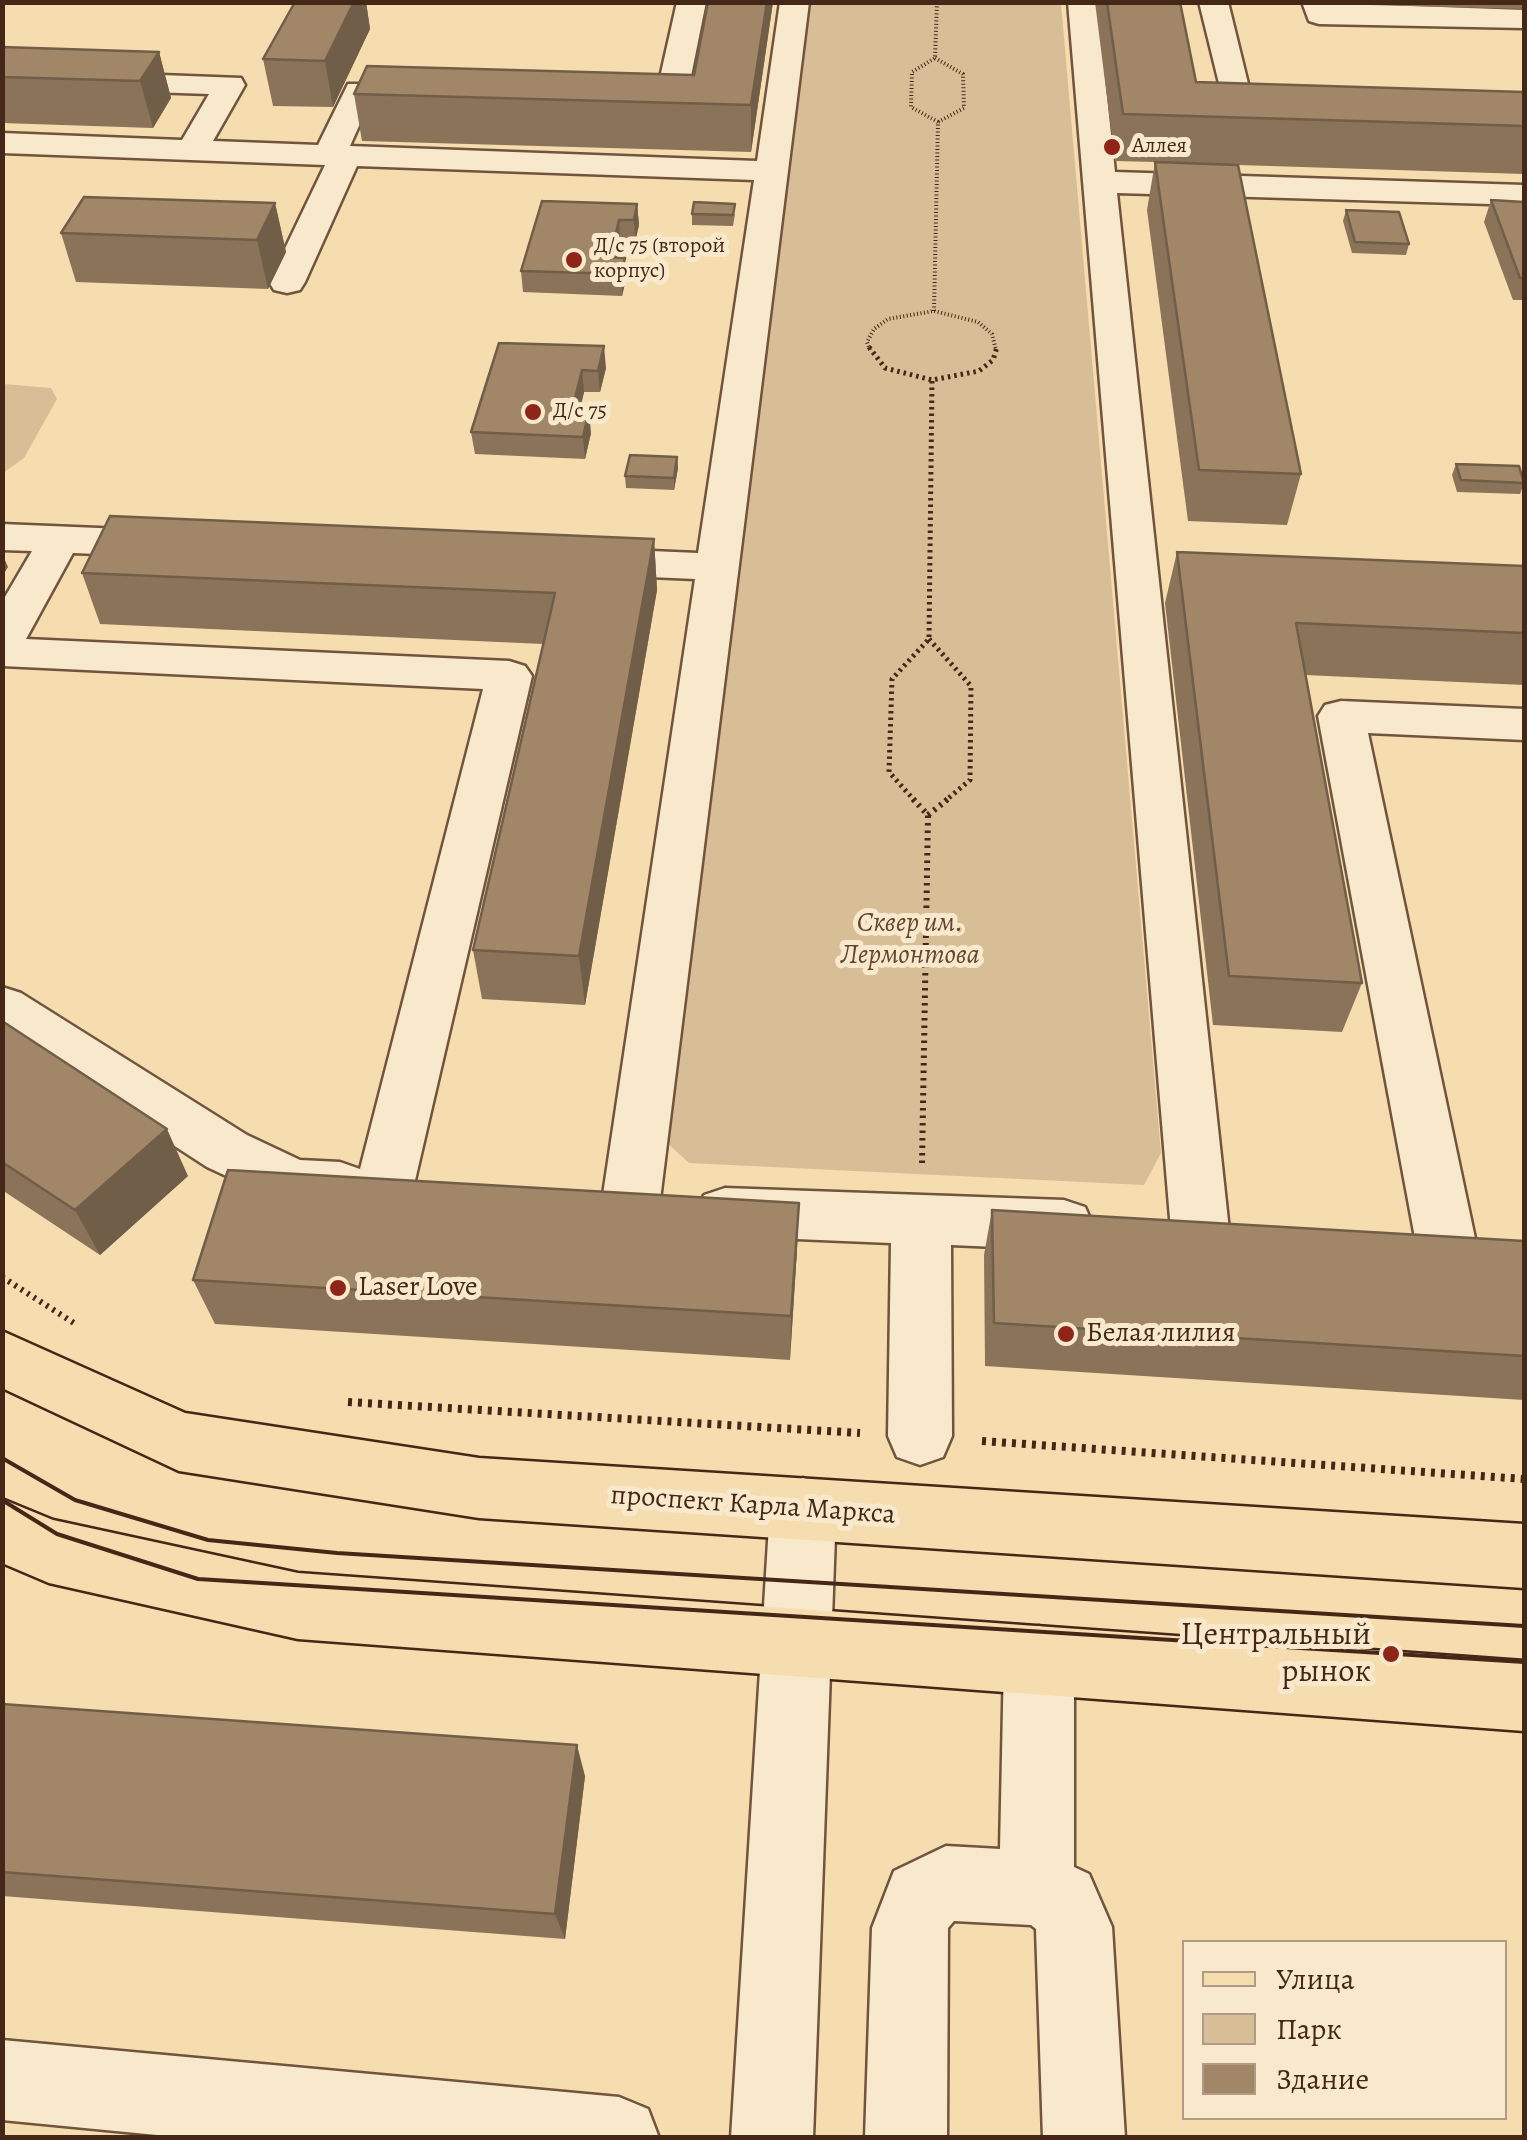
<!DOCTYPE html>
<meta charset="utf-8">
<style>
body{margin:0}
#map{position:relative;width:1527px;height:2140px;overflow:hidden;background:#f6ddb0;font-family:Alegreya,serif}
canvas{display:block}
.frame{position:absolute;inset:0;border:5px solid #442717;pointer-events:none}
.legend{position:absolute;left:1182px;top:1940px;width:325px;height:180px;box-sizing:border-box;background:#f9e9cc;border:2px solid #b19b84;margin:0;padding:12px 18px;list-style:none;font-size:30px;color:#442717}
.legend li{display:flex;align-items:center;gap:20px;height:50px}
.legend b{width:50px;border:2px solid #b19b84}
</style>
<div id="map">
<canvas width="1527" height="2140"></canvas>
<div class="frame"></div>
<ul class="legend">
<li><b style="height:12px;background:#f6ddb0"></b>Улица</li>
<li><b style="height:28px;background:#d8be96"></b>Парк</li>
<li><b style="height:28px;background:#a18667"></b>Здание</li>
</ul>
</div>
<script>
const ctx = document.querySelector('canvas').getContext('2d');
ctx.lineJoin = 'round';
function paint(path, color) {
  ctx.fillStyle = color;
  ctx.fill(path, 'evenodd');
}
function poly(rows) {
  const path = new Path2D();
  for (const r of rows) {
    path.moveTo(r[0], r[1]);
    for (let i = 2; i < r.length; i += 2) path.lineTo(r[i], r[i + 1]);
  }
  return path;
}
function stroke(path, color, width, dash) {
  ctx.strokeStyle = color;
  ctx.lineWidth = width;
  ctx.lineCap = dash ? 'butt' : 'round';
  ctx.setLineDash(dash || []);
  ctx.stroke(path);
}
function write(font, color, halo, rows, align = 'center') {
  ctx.font = font + ' Alegreya,serif';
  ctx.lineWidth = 10;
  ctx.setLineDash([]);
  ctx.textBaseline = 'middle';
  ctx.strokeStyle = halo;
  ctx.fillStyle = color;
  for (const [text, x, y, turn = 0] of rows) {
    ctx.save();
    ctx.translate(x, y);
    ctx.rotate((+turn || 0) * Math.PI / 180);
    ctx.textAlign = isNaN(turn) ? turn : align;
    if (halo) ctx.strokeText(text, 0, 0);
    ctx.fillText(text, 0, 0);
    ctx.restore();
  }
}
paint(poly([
 [800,3,1061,3,1161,1153,1144,1185,689,1163,650,1127],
 [3,384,51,388,57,399,24,458,3,473]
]), '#d8be96');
const minor = poly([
 [677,2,706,2,686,101,681,108,670,110,610,106,605,99,610,92,657,91,677,2],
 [780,2,809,2,659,1208,651,1225,630,1232,609,1225,601,1208,695,579,581,574,566,570,560,561,566,552,581,548,698,553,754,180,357,166,305,282,300,290,287,293,274,290,269,282,325,165,2,153,2,133,182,140,209,94,2,87,2,69,241,78,245,85,213,141,318,145,348,84,425,84,436,86,441,93,436,100,370,101,350,146,757,161,780,2],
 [1068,2,1097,2,1115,172,1524,185,1524,205,1117,193,1229,1230,1221,1248,1200,1255,1179,1248,1171,1230,1068,2],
 [1199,2,1228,2,1254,108,1293,111,1298,118,1293,125,1229,124,1199,2],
 [1302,2,1524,10,1524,28,1319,24,1309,21,1302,2],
 [2,524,171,531,186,535,192,544,186,553,171,557,73,553,26,639,509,661,525,666,532,676,413,1189,404,1206,384,1213,364,1206,361,1201,340,1210,293,1207,207,1167,2,1034,2,987,21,993,247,1135,300,1160,340,1162,360,1169,483,689,2,666,2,602,32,551,2,550,2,524],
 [1341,701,1524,709,1524,740,1368,733,1476,1243,1467,1261,1446,1268,1425,1261,1416,1243,1318,716,1325,705,1341,701],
 [725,1188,1064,1200,1085,1207,1093,1225,1085,1243,1064,1250,951,1245,952,1436,943,1457,920,1465,897,1457,888,1436,891,1243,725,1236,704,1229,696,1212,704,1195,725,1188],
 [803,1478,826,1487,836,1509,813,2138,731,2138,770,1509,780,1487,803,1478],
 [1039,1626,1064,1637,1074,1661,1074,1867,1089,1874,1112,1927,1125,2138,1043,2138,1036,1929,1031,1925,954,1921,948,1928,947,2138,865,2138,872,1928,894,1871,946,1846,1000,1849,1004,1661,1014,1637,1039,1626],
 [2,2040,619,2097,648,2109,659,2138,188,2138,2,2120,2,2040]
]);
const major = poly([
 [2,1331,185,1413,479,1458,1524,1524,1524,1588,479,1518,179,1471,2,1388,2,1331],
 [2,1499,53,1520,298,1573,1524,1661,1524,1731,298,1639,49,1583,2,1563,2,1499]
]);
stroke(minor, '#70543d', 5);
stroke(major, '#442717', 5);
stroke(poly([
 [935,58,963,74,964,108,938,122],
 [934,311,938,122,911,107,912,72,935,58,937,2],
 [870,350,867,342,874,329,888,319,934,311,978,322,992,334,996,350]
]), '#442717', 4, [1, 2.5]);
stroke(poly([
 [869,347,885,368,932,380,979,371,993,360,997,347],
 [929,639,971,686,970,780,945,801],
 [915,801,889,772,892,679,929,639,932,380]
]), '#442717', 5, [2.5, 4]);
stroke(poly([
 [913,799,928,815,922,1164],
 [928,815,948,799],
 [2,1277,77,1325]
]), '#442717', 6, [2.5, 5]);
stroke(poly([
 [348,1402,860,1433],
 [982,1441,1524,1479]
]), '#442717', 8, [4, 6]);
paint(minor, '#f9e9cc');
paint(major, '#f6ddb0');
stroke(poly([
 [2,1458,75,1500,208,1540,337,1553,1524,1626],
 [2,1500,57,1534,198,1579,1524,1662]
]), '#442717', 4);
paint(poly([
 [295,2,366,2,370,29,333,107,273,106,263,59],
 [773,2,751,152,362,141,354,94,694,75],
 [1095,2,1180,2,1196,82,1524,92,1524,174,1238,165,1301,474,1287,525,1188,521,1147,210,1155,162,1115,161],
 [1332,2,1524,2,1524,9,1332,4],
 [2,47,159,52,171,98,153,128,2,123],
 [1491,200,1524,202,1524,300,1513,300,1484,222],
 [275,203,286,252,268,289,76,282,61,233],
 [637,204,639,225,635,242,620,241,617,257,626,279,622,296,523,292,521,271],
 [1346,210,1409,244,1406,255,1352,253,1343,221],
 [692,214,735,214,733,226,692,225],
 [499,343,606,368,600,392,584,392,580,410,591,433,585,459,475,454,471,432],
 [677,457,678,468,674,490,626,488,625,476],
 [1456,464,1524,483,1520,494,1457,492,1452,475],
 [654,539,657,590,585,1005,482,999,473,950,543,644,100,624,82,573],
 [1177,552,1524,566,1524,685,1305,675,1362,983,1342,1032,1213,1025,1165,603],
 [2,1021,188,1176,100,1255,2,1190],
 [992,1210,1524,1241,1524,1400,985,1366,984,1255],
 [797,1249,790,1360,215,1324,193,1280],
 [2,1704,585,1776,565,1939,2,1896]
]), '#8a7359');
paint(poly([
 [354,2,366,2,370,29,333,107,325,61],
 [767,2,773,2,751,152,751,105],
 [159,52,171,98,153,128,140,81],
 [275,203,286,252,268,289,257,240],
 [637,204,639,225,635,242,634,220],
 [619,220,620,241,612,274,610,257],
 [625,258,626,279,622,296,621,274],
 [604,346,606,368,600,392,598,371],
 [582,370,584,392,574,432,572,410],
 [589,411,591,433,585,459,583,437],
 [677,457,678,468,674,490,674,478],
 [654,539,657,590,585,1005,579,956],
 [2,553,8,567,2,577],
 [167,1129,188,1176,100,1255,75,1210],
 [799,1203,797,1249,790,1360,791,1316],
 [577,1745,585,1776,565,1939,555,1914]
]), '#715e48');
const building = poly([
 [295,2,354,2,325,61,263,59,295,2],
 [708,2,767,2,751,105,354,94,367,66,694,75,708,2],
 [1107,2,1180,2,1196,82,1524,92,1524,126,1123,114,1107,2],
 [2,47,159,52,140,81,2,77,2,47],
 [1155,162,1238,165,1301,474,1199,470,1155,162],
 [84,197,275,203,257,240,61,233,84,197],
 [1491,200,1524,202,1524,278,1520,278,1491,200],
 [542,201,637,204,634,220,619,220,610,257,625,258,621,274,521,271,542,201],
 [694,202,735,204,733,215,692,214,694,202],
 [1346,210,1399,212,1409,244,1355,242,1346,210],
 [499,343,604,346,598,371,582,370,572,410,589,411,583,437,471,432,499,343],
 [630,455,677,457,674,478,625,476,630,455],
 [1456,464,1519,466,1524,483,1461,480,1456,464],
 [110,516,654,539,579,956,473,950,555,593,82,573,110,516],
 [1177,552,1524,566,1524,633,1296,623,1362,983,1229,976,1177,552],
 [2,1021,167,1129,75,1210,2,1162,2,1021],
 [228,1170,799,1203,791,1316,193,1280,228,1170],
 [992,1210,1524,1241,1524,1356,994,1323,992,1210],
 [2,1704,577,1745,555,1914,2,1872,2,1704]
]);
paint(building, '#a18667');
stroke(building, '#715e48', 2.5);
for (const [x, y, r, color] of [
 [1112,147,10,"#8f2418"],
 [574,260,10,"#8f2418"],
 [533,412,10,"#8f2418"],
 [338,1288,10,"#8f2418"],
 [1066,1334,10,"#8f2418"],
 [1391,1654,10,"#8f2418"]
]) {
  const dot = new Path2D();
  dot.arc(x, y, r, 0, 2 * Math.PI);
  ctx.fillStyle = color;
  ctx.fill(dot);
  stroke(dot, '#f9e9cc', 4);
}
write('22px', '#442717', '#f9e9cc', [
 ["Аллея",1132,147],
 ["Д/с 75 (второй",594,247],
 ["корпус)",594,272],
 ["Д/с 75",553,412]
], 'left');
write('italic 28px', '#624530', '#f9e9cc', [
 ["Сквер им.",910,924],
 ["Лермонтова",910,956]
]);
write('28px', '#442717', '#f9e9cc', [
 ["Laser Love",358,1288],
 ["Белая лилия",1086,1334]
], 'left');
write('28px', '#442717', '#f9e9cc', [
 ["проспект Карла Маркса",753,1506,4]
]);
write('32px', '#442717', '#f9e9cc', [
 ["Центральный",1371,1636],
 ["рынок",1371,1673]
], 'right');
</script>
